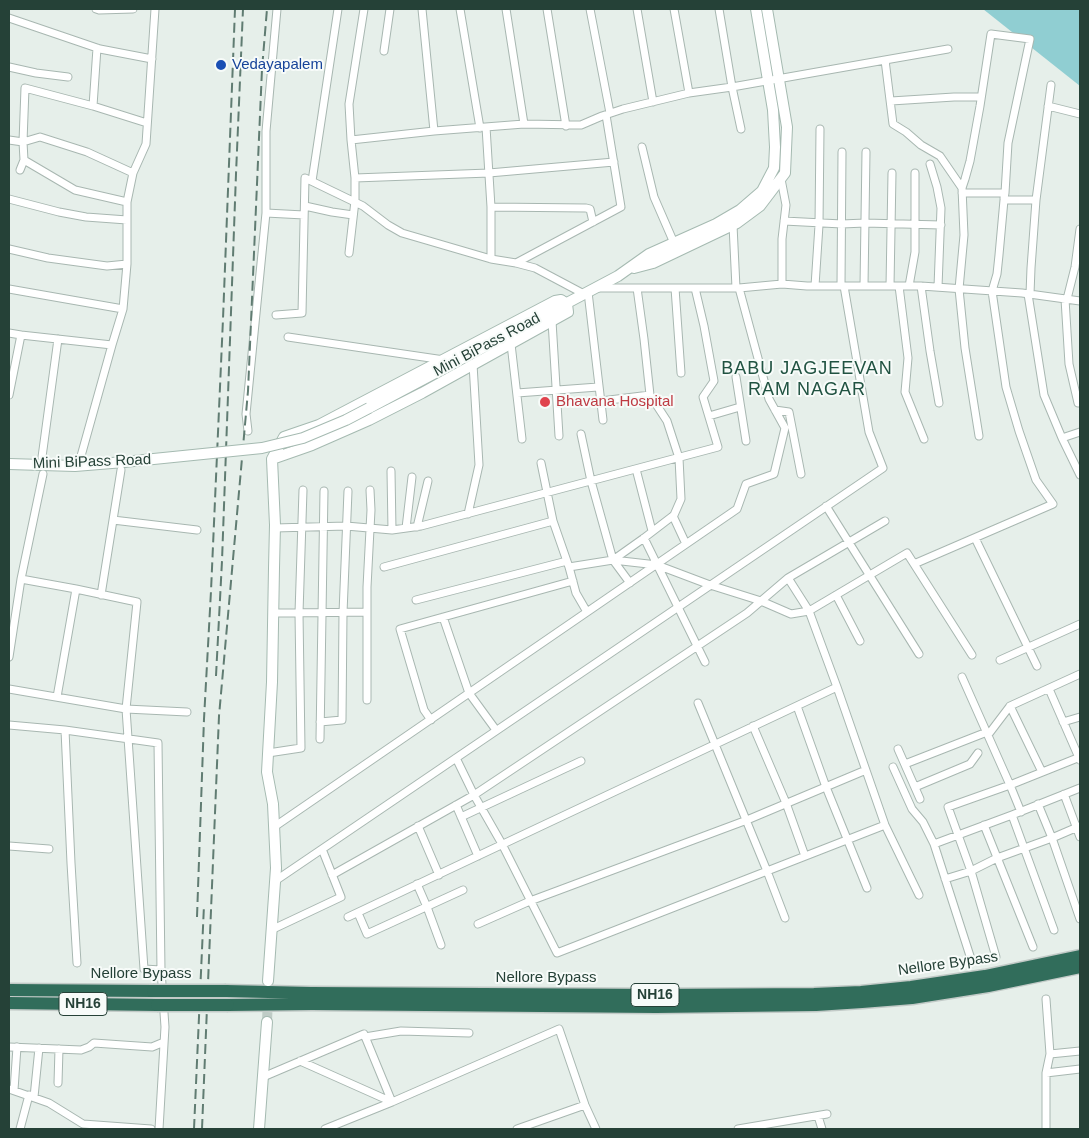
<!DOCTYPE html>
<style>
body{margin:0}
#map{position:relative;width:1089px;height:1138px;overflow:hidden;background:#e6efea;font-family:Arial,sans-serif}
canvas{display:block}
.frame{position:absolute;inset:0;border:10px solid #254137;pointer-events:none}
</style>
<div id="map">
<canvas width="1089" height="1138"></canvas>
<div class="frame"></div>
</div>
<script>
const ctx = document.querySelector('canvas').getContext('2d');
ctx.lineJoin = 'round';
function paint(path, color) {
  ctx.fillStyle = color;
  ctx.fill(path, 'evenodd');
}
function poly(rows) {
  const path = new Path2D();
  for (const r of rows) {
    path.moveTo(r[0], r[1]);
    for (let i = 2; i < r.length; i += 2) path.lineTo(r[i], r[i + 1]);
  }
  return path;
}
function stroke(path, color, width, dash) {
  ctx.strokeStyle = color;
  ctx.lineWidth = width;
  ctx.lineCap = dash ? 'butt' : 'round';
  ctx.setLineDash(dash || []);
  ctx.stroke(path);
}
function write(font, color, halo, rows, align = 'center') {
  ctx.font = font + ' Arial,sans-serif';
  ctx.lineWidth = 4;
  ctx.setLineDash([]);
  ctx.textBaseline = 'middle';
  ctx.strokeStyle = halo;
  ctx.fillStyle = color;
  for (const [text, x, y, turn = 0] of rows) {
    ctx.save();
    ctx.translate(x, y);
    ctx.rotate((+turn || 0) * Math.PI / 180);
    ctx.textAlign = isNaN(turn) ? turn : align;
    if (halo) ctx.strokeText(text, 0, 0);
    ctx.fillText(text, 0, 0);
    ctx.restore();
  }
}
paint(poly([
 [983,9,1080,9,1080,86]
]), '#90ced2');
stroke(poly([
 [267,1022,268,997]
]), '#bfccc6', 10, [10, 5]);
const street = poly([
 [96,9,99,10,133,9],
 [422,9,434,131],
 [460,9,480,128],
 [506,9,524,124],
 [547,9,566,126],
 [590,9,610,113],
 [637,9,653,102],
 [674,9,689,93],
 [719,9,732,87,741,129],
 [9,18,100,49,152,59],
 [948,49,885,60,893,124,906,132,921,145,940,156,962,188],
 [384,51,390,9],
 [9,67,36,73,68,77],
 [891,101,954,97,981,97],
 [93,106,97,48],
 [1048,106,1080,114],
 [486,127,491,207,491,259],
 [9,140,23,142,40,137,87,152,133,173,146,144,155,9],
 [351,140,434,131,524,124,581,125,602,116,623,109,689,93,732,87,885,60],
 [642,147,654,197,674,243],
 [24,160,75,190,127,202,127,264,123,309,112,345,81,456],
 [930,164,937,187,941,208,938,287],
 [20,170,24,160,23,142,25,88,93,106,147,123],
 [355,178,489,173,614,162],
 [312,181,338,9],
 [962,193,1005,193,1004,198],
 [9,199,59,212,86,217,127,220],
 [1036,200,1051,85],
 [127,202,133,173],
 [305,206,332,212,353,215],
 [491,207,586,208,590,209,593,222],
 [266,213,304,215],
 [784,221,842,224,865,223,941,225],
 [733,225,736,288],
 [9,249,48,258,107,266,127,264],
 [349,253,355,201,355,178,351,140,349,104,364,9],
 [516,263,621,207,606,115],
 [782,284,807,286,921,286,1022,293,1080,301],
 [815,286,819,225,820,129],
 [841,286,842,152],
 [864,286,866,152],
 [890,286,892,173],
 [899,286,908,358,905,392,924,439],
 [909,286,915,252,915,173],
 [921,286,930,351,939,403],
 [598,288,739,288,782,284,782,239,786,205,781,179],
 [675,288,681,373],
 [9,289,123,309],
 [588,292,603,420],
 [1028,294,1044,395,1062,438,1080,475],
 [1065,299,1069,364,1078,403,1080,403],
 [1067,299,1075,267,1080,229],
 [276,315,302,313,305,178,363,206,388,225,402,233,491,259,516,263,535,268,584,294],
 [552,321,559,436],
 [9,333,21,335,112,345],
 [288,337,444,360],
 [511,344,522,439],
 [736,377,746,441],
 [517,393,598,387],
 [9,395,21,335],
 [601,401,650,395],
 [775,410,789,412,801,474],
 [709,416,740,407],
 [248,431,246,414,266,213,266,131,277,9],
 [581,434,591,481,613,560,630,583],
 [979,436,965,348,959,289,964,235,962,188,965,179,970,161,980,106,991,34,1030,39,1008,143,1005,193],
 [1062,438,1080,432],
 [42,457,58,339],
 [541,463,553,521,569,567,576,593,587,612],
 [636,469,652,531],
 [391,471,392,530],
 [826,506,919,654],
 [468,514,479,465,473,364],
 [673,516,686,544],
 [113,520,197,530],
 [417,527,428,481],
 [275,528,346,526,392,530,421,526,718,447,703,397,714,381,704,326,695,288],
 [406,528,412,477],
 [644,538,705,662],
 [975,538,1037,666],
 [613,560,657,565,710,585,761,601,791,614,809,611,837,687],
 [914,564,1053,504,1036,480,1019,431,1006,387,992,291,997,274,999,255,1004,200,1036,200,1031,268,1030,294],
 [384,567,553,521],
 [569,567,613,560,644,538,674,515,681,499,679,458,667,421,650,395,644,339,637,288],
 [788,578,809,611,907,553,972,655],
 [21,579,76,589,137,602,126,709,144,969,161,970,165,1027,159,1129],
 [101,595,121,470],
 [836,595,860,641],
 [416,600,567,561],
 [273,613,367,612],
 [443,617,469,693,496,730],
 [9,657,21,579,43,474],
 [1000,660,1080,624],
 [962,677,1010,785,1080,757],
 [9,689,126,709,187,712],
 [1049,689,1080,760],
 [57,697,76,589],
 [367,700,367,587,371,510,370,490],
 [698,703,767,871,785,918],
 [797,706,826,787,867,888],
 [1010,706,1042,772],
 [431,720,424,710,400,629,573,581],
 [320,722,342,720,343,613,348,491],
 [1063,722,1080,717],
 [9,725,65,730,158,743,161,970],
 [753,726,786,803,805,856],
 [65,730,71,863,77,963],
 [988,735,1010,706,1080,674],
 [320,739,324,491],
 [898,749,920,799],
 [268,753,301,748,299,613,303,490],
 [456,758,474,795,502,844,557,953,885,825],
 [905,764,987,732],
 [893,767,912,809,923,822,934,844,971,959],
 [915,787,970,764,978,753],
 [1064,794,1080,837],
 [1038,804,1052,838,1080,919],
 [456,805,478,856],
 [1012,815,1054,930],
 [461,817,581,761],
 [984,825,1033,947],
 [418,826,439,875],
 [274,827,737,509,746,484,774,474,785,428,769,399,739,288],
 [934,844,1012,815,1080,788],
 [9,846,49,849],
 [332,875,474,795,747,613,788,578,885,521],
 [945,879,971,871,997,858,1052,838,1080,826],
 [275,881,883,468,869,432,844,286],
 [417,884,427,907,441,945],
 [358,913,367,934,463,890],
 [348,917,837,687,885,825,919,895],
 [478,924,530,901,747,820,866,770],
 [271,930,341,897,322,849],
 [996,957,971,871,948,807,1010,785,1021,812],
 [1046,999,1050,1054,1046,1073,1046,1129],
 [365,1037,401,1031,469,1033],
 [9,1047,81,1050,89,1047,94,1043,152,1047,164,1042],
 [1050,1054,1080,1051],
 [300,1061,392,1102,559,1029,585,1105,596,1129],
 [1046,1073,1080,1069],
 [263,1077,364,1034,392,1102,325,1129],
 [58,1083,59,1049],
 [9,1089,49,1103,83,1124,151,1129],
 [14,1090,17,1047],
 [34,1097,39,1048],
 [818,1116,822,1129],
 [20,1129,29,1095],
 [517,1129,585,1105],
 [738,1129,827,1114]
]);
const secondary = poly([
 [634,268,653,263,737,223,760,206,785,173,787,127,767,9],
 [369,408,618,276,649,254,716,224,740,210,762,191,774,168,775,147,773,110,756,9],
 [9,464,75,466,124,462],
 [268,981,276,868,273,804,267,772,272,682,274,568,275,525,272,459,284,437,319,425,555,301,561,300,567,304,568,312,422,393,369,420,312,445,272,459],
 [259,1129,267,1022]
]);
const highway = poly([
 [9,990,153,991],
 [226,991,311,993,655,995,814,994,861,992,911,987,985,976,1080,956],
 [9,1003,157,1005],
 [228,1005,312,1004,656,1007,816,1005,862,1002,912,998,988,986,1080,967]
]);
stroke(street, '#a8b7b1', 9);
stroke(secondary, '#a5bab1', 12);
stroke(highway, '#c2cac7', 15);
stroke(street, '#fff', 7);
stroke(secondary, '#fff', 10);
stroke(highway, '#316d5b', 12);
stroke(poly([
 [216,676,222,561,236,174,243,9],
 [197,917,204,719,211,591,223,319,235,9],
 [194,1129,204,905],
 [202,1129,219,716,248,391,262,69,267,9]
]), '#607c72', 2, [10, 5]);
const secondaryBridge = poly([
 [124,462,262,448,303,438,346,420,369,408]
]);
const highwayBridge = poly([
 [153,991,226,991],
 [157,1005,228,1005]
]);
stroke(secondaryBridge, '#a5bab1', 12, []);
stroke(highwayBridge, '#c2cac7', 15, []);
stroke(secondaryBridge, '#fff', 10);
stroke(highwayBridge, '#316d5b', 12);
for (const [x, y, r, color] of [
 [221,65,6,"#1a4fb4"],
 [545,402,6,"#e0444e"]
]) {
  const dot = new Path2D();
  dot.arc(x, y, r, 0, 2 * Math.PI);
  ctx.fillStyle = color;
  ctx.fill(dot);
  stroke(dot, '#f7fbf9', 2);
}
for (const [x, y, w] of [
 [655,995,48],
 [83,1004,48]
]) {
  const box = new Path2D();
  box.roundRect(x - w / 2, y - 11.5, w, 23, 4);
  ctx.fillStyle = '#f7fbf9';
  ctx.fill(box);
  stroke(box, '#254137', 1);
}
write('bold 14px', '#254137', null, [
 ["NH16",655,995],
 ["NH16",83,1004]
]);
write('15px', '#164399', '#f7fbf9', [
 ["Vedayapalem",232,65]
], 'left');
write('15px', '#254137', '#f7fbf9', [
 ["Mini BiPass Road",487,345,-28],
 ["Mini BiPass Road",92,462,-2],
 ["Nellore Bypass",948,964,-8],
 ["Nellore Bypass",141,974],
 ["Nellore Bypass",546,978]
]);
write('15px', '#be3a42', '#f7fbf9', [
 ["Bhavana Hospital",556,402]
], 'left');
ctx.letterSpacing = '1px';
write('18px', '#215342', '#f7fbf9', [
 ["BABU JAGJEEVAN",807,369],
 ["RAM NAGAR",807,390]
]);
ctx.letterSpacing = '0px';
</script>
